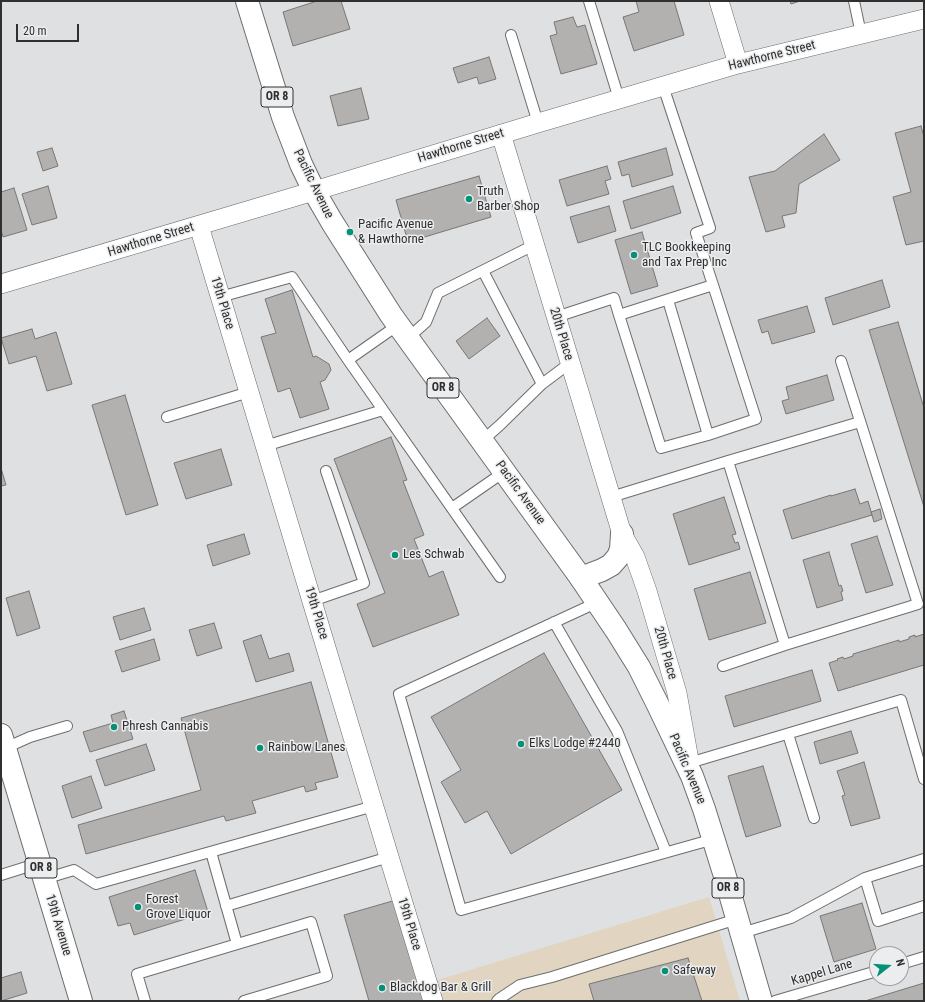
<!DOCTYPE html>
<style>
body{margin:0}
#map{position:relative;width:925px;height:1002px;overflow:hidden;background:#dfe0e1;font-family:"Roboto Condensed",sans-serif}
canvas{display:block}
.frame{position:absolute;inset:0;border:2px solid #303031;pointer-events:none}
.north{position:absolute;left:869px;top:946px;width:40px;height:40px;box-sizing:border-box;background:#ecedee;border:1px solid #a1a1a2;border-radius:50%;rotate:73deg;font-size:11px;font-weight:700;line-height:16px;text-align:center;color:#303031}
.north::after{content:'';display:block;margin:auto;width:14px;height:18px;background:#079078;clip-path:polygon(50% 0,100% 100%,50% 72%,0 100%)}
.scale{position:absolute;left:16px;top:24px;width:63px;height:18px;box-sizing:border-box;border:2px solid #303031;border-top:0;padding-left:5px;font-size:12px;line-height:14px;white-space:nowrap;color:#303031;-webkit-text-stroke:3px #ecedee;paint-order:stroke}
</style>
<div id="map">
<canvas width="925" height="1002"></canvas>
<div class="frame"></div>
<div class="north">N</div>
<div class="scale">20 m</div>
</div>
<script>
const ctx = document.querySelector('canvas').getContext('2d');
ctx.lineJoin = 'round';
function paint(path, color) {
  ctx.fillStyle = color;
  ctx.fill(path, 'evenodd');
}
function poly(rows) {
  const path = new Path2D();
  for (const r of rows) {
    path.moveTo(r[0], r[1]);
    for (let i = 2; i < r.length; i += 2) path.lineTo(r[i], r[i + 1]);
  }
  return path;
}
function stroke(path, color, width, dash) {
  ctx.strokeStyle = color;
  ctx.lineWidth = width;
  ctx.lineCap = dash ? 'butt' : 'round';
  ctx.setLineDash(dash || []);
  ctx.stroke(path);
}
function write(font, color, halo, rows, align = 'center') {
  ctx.font = font + ' "Roboto Condensed",sans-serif';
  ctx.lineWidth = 3;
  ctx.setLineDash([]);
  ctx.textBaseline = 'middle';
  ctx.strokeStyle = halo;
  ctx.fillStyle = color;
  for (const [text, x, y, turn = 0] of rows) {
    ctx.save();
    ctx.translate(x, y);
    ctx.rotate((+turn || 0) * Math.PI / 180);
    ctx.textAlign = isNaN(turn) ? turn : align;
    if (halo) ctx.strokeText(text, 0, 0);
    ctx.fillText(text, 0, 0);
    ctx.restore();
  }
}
paint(poly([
 [709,897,740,1001,440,1001,434,981]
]), '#e1d4c0');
const building = poly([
 [317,1,341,1,350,29,293,46,283,12,317,1],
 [636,1,674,1,684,35,634,51,623,17,639,12,636,1],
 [790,1,800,1,791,4,790,1],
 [573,17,577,27,585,25,597,64,561,74,550,36,557,34,554,22,573,17],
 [489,57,496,79,479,84,477,77,458,83,453,68,489,57],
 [361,88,369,119,338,126,330,96,361,88],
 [921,126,924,137,924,241,906,245,893,197,911,192,895,133,921,126],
 [824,134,840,160,799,184,796,213,782,216,785,227,766,232,749,177,775,171,824,134],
 [52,148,58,166,43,171,37,152,52,148],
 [666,148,673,175,632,187,629,174,622,176,618,162,666,148],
 [607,166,611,179,605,181,609,194,567,206,559,180,607,166],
 [479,176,491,217,408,242,396,200,479,176],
 [48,186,57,218,32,225,22,194,48,186],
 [673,186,681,213,631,229,623,201,673,186],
 [14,188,27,230,3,237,1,230,1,192,14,188],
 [609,206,616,231,578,243,570,217,609,206],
 [642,232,658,286,631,294,615,240,642,232],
 [882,280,890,307,833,325,825,298,882,280],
 [292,290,313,357,316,356,329,364,331,370,325,380,320,382,329,409,300,418,290,388,278,392,261,337,276,333,265,299,292,290],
 [807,306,815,332,772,344,768,331,762,333,758,320,807,306],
 [487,318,500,336,469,359,456,341,487,318],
 [898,322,924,408,924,507,869,330,898,322],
 [32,329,35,339,56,332,72,384,47,391,36,356,9,364,1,338,32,329],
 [827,375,834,400,786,414,782,401,789,399,786,387,827,375],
 [125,395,158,505,126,515,92,405,125,395],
 [391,437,407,480,403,481,424,535,414,539,429,577,443,571,459,615,373,647,357,604,385,593,334,459,391,437],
 [221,449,232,485,186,499,174,463,221,449],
 [1,468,6,485,1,486,1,468],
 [855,489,860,504,868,501,872,515,792,539,783,510,831,495,831,496,855,489],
 [724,497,736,534,732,535,735,543,738,542,740,549,689,565,673,514,724,497],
 [880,509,882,519,874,522,871,512,880,509],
 [244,534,250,554,213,566,207,545,244,534],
 [877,536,893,585,866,593,851,544,877,536],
 [829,552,839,586,841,585,843,591,841,592,843,600,817,608,803,560,829,552],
 [750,572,766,623,709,640,694,589,750,572],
 [29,591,40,628,17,636,6,598,29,591],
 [144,608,151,630,120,640,113,617,144,608],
 [214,623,222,648,197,656,189,630,214,623],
 [924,634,924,665,838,691,829,663,838,660,837,659,843,657,844,659,853,656,853,654,899,640,899,642,909,639,909,637,915,635,915,637,924,634],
 [261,635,269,659,289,653,294,671,256,682,243,641,261,635],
 [154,639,160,660,122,672,115,651,154,639],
 [544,653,622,790,511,854,487,811,465,823,441,782,461,770,431,717,544,653],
 [812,670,821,701,734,727,725,696,812,670],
 [311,682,338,777,315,783,317,789,306,792,304,786,252,801,256,813,226,821,224,816,86,854,78,825,201,790,181,718,311,682],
 [124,711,133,739,90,752,83,732,113,723,111,715,124,711],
 [851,731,858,753,820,764,814,742,851,731],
 [146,744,155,770,105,786,96,760,146,744],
 [864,762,880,818,851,826,842,796,845,795,837,771,864,762],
 [763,766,781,826,746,837,728,776,763,766],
 [91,776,102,808,72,818,62,786,91,776],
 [195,870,208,912,134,935,130,923,118,926,109,897,195,870],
 [396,900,426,1001,369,1001,344,915,396,900],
 [862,903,876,949,834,962,820,916,862,903],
 [688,958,702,1001,594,1001,589,984,688,958],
 [21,972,27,993,1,1001,1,978,21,972],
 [924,983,924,1001,865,1001,924,983]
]);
paint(building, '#b2b1b0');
stroke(building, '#787776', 1);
const lane = poly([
 [589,1,619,99],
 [854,1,861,34],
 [511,35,538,123],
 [220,297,292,277,348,360,500,577],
 [668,300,708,435],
 [619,315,661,448,708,435,756,419,713,285],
 [556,317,614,298,619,315,713,285,696,233,710,228,663,86],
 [407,339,426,322,438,293,534,245],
 [348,360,398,325],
 [542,384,570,363],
 [167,417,249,392],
 [482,441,500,425,542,384,483,271],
 [265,446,383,410],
 [728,461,860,422],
 [611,497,728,461,785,645,723,666],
 [452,508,504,472],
 [312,601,364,583,326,471],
 [598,602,399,694,461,910,714,839],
 [554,622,617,731,666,852],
 [785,645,918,604,841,361],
 [788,734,814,818],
 [3,749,30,737,67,726],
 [689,763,901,700,924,779],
 [211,852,237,944],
 [924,859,865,878,878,921,924,906],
 [1,875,39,863],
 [44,879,74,870,96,884,374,806],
 [226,906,389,857],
 [742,933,791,918,865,878],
 [901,964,924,957],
 [145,1001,137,974,311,922,327,976,244,1001],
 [497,1001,499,999,520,985,552,977,737,919],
 [775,1001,877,971]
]);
const street = poly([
 [719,1,738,64],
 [501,134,622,534,635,557,647,591,677,693,689,760],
 [199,226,389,857,433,1001],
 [1,284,314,191,538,123,738,64,924,19]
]);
const secondary = poly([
 [581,578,602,570,611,565,618,557,621,549,622,534]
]);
const primary = poly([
 [247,1,283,117,301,164,314,191,332,222,391,315,581,578,616,630,639,667,658,705,692,776,704,809,724,873,761,1001],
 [1,735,81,1001]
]);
stroke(lane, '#6d6d6f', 12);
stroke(street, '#6d6d6f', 20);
stroke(secondary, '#6d6d6f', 24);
stroke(primary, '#6d6d6f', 24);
stroke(lane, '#fff', 10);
stroke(street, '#fff', 19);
stroke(secondary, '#fff', 22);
stroke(primary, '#fff', 22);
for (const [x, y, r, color] of [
 [469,199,4,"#079078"],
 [350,232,4,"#079078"],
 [634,255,4,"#079078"],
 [395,555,4,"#079078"],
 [114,727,4,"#079078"],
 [521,744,4,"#079078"],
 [260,748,4,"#079078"],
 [138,907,4,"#079078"],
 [665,971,4,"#079078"],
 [382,988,4,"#079078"]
]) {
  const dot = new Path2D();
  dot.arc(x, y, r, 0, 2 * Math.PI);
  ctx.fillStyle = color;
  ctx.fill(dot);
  stroke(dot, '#ecedee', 1.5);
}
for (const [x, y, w] of [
 [277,97,32],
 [443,388,32],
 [41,868,32],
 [728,888,32]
]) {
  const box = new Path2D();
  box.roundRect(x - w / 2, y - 10, w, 20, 3);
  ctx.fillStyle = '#ecedee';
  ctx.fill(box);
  stroke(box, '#303031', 1);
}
write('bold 12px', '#303031', null, [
 ["OR 8",277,97],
 ["OR 8",443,388],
 ["OR 8",41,868],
 ["OR 8",728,888]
]);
write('13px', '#303031', '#ecedee', [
 ["Hawthorne Street",772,56,-14],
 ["Hawthorne Street",461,146,-17],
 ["Pacific Avenue",313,184,64],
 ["Hawthorne Street",151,240,-17],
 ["19th Place",222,303,73],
 ["20th Place",561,334,73],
 ["Pacific Avenue",520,493,54],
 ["19th Place",316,613,73],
 ["20th Place",665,653,74],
 ["Pacific Avenue",687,769,67],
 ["19th Place",409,924,73],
 ["19th Avenue",58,925,73],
 ["Kappel Lane",822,973,-17]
]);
write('13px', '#303031', '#ecedee', [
 ["Truth",477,192],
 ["Barber Shop",477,207],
 ["Pacific Avenue",358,225],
 ["& Hawthorne",358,240],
 ["TLC Bookkeeping",642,248],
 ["and Tax Prep Inc",642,263],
 ["Les Schwab",403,555],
 ["Phresh Cannabis",122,727],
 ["Elks Lodge #2440",529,744],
 ["Rainbow Lanes",268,748],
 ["Forest",146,900],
 ["Grove Liquor",146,915],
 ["Safeway",673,971],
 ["Blackdog Bar & Grill",390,988]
], 'left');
</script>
